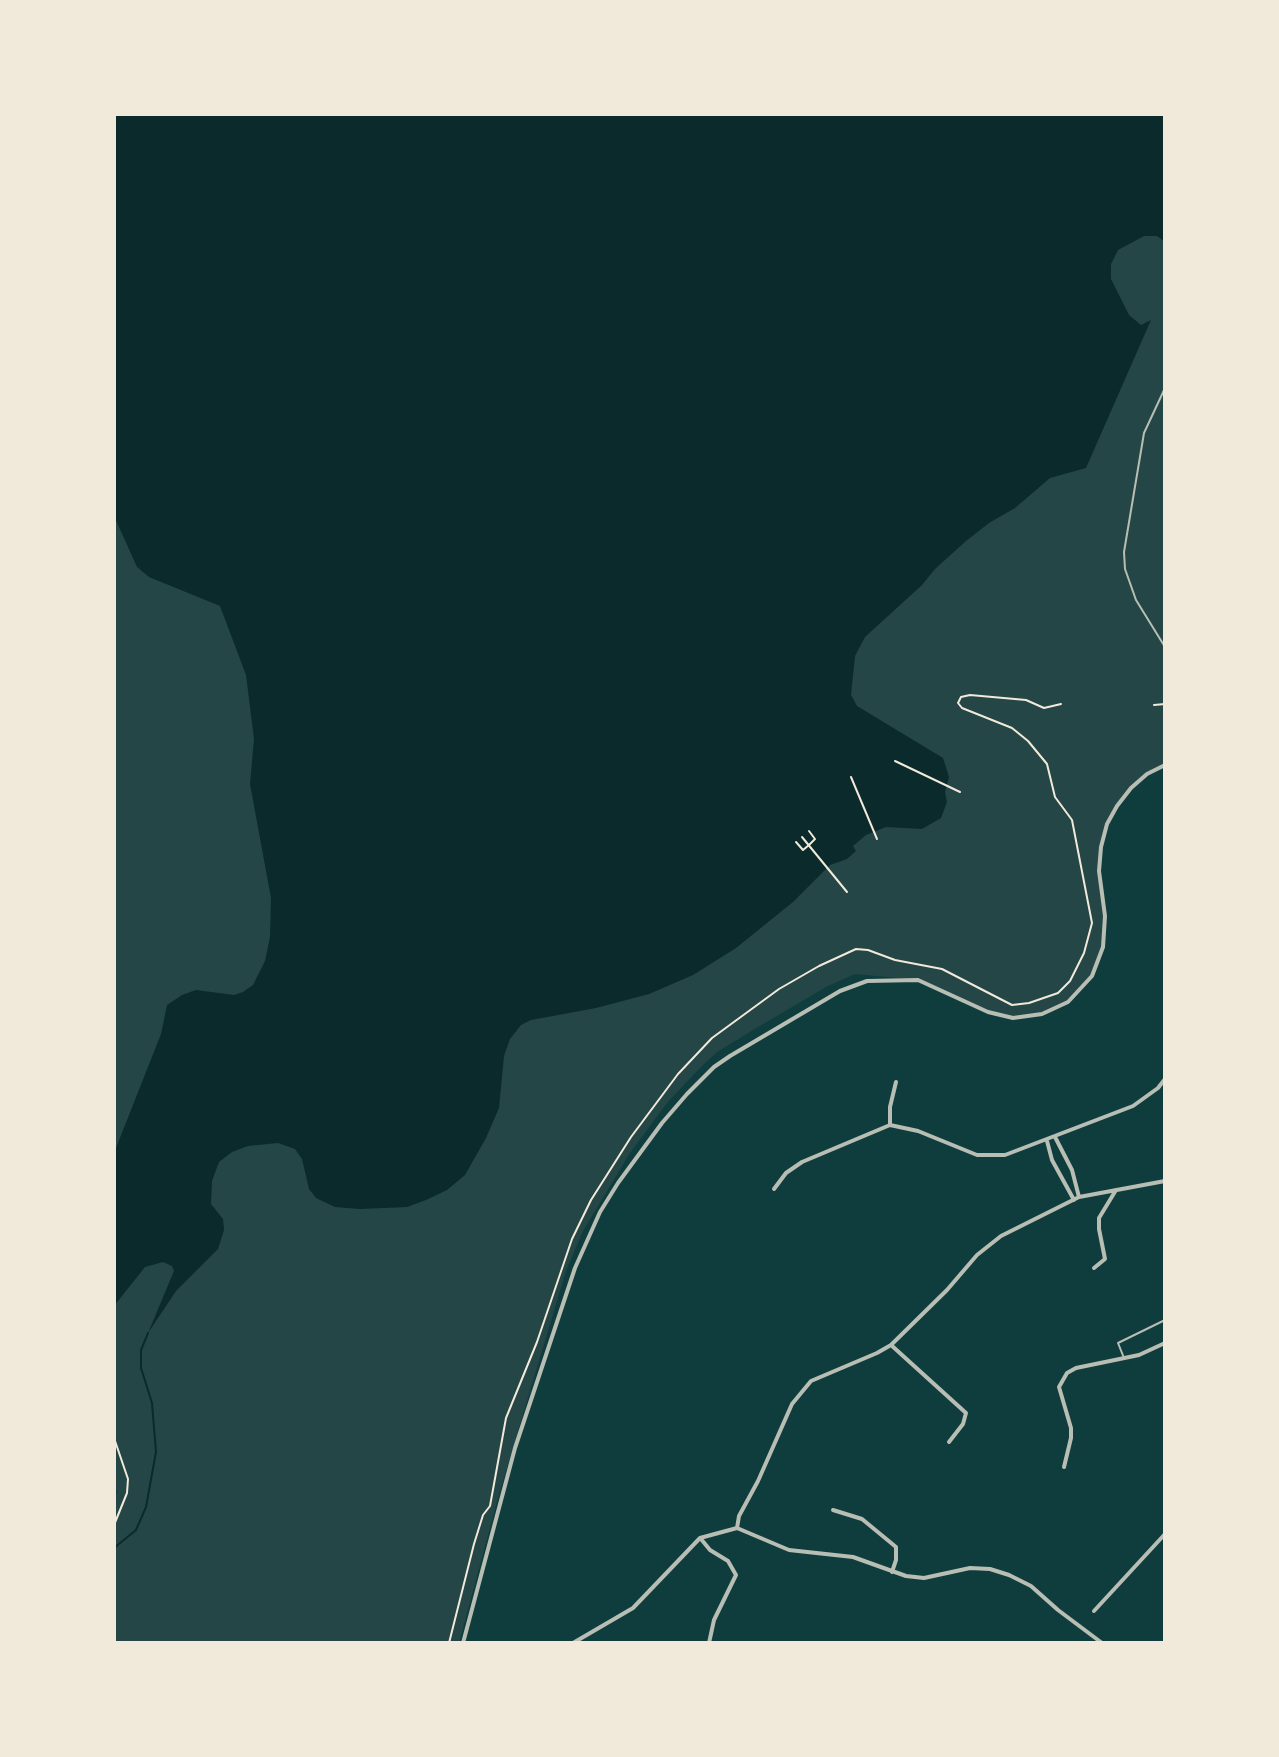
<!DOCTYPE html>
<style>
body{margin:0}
#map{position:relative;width:1279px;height:1757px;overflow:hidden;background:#0f3d3e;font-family:Poppins,sans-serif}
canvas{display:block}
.frame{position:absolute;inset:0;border:116px solid #f1e9da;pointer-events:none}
</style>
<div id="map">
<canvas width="1279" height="1757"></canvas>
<div class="frame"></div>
</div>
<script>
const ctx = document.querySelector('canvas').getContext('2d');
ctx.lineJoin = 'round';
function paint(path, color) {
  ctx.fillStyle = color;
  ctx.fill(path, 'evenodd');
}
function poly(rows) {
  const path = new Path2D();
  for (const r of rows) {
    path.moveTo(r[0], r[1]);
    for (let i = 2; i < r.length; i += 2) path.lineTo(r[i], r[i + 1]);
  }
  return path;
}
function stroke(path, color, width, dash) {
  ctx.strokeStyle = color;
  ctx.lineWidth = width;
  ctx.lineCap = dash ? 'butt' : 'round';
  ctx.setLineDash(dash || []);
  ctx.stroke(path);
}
paint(poly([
 [114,114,1165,114,1165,765,1147,774,1131,788,1107,824,1101,847,1099,871,1105,916,1103,947,1092,976,1068,1002,1042,1014,1013,1018,974,1006,918,980,855,974,826,987,753,1030,717,1052,700,1068,667,1103,630,1153,583,1231,566,1271,500,1491,459,1643,114,1643,114,1495,118,1492,114,1487]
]), '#244646');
paint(poly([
 [114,114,1165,114,1165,242,1157,236,1144,236,1118,250,1111,264,1111,279,1129,315,1141,325,1151,320,1086,468,1050,478,1015,508,989,523,966,541,935,569,922,585,865,637,855,656,851,695,857,706,943,758,949,777,945,792,947,802,941,818,922,829,886,827,866,835,853,846,856,851,847,859,830,865,793,902,736,948,693,975,649,994,596,1008,531,1020,521,1025,510,1039,504,1056,499,1108,486,1138,465,1175,447,1190,426,1200,407,1207,360,1209,335,1207,316,1198,309,1189,302,1159,295,1149,278,1143,248,1146,232,1152,219,1162,212,1181,211,1204,223,1219,224,1230,218,1249,176,1291,148,1333,174,1271,172,1266,163,1262,145,1267,114,1306,114,1153,161,1034,167,1005,182,995,196,990,234,995,243,992,253,985,265,961,270,937,271,898,250,784,254,739,246,675,220,606,149,577,137,567,114,516]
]), '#0a2a2b');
stroke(poly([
 [114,1548,136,1530,146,1507,156,1452,152,1403,141,1368,141,1350,148,1333]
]), '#0a2a2b', 2);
stroke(poly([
 [1154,705,1165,704],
 [895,761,960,792],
 [851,777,877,839],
 [802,837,847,892],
 [796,842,803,850,809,845,815,839,809,831],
 [114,1438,128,1479,127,1493,114,1525],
 [449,1643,474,1544,483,1515,490,1506,506,1418,537,1342,572,1239,591,1200,631,1137,678,1074,712,1038,779,989,819,966,856,949,868,950,895,960,942,969,1012,1005,1029,1003,1058,993,1070,981,1084,953,1092,923,1072,820,1055,797,1047,764,1028,741,1012,728,962,708,958,703,961,697,970,695,1026,700,1044,708,1061,704]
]), '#f1e9da', 2);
stroke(poly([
 [1165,388,1144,433,1124,552,1125,569,1136,600,1165,647],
 [1124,1358,1118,1343,1165,1320]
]), '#b8beb3', 2);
stroke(poly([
 [890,1125,890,1107,896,1082],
 [1055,1137,1072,1170,1079,1197],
 [1047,1141,1052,1160,1074,1200],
 [774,1189,786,1173,802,1162,890,1125,918,1131,977,1155,1005,1155,1133,1106,1158,1088,1165,1079],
 [1094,1268,1105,1259,1099,1229,1099,1218,1116,1190],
 [891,1345,966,1413,963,1424,949,1442],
 [1064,1467,1071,1438,1071,1428,1059,1387,1067,1373,1076,1368,1139,1355,1165,1343],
 [833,1510,862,1519,896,1547,896,1560,892,1572],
 [737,1528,739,1516,758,1481,792,1404,811,1381,877,1353,891,1345,947,1290,977,1255,1001,1236,1079,1197,1165,1181],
 [701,1539,710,1550,728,1561,736,1575,714,1620,709,1643],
 [1094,1611,1165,1534],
 [573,1643,633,1608,700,1538,737,1528,789,1550,853,1557,906,1576,924,1578,970,1568,990,1569,1009,1575,1031,1586,1058,1610,1102,1643]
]), '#b8beb3', 4);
stroke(poly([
 [463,1643,515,1448,575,1268,600,1212,618,1183,662,1123,687,1094,714,1067,730,1056,840,991,867,981,918,980,988,1012,1013,1018,1042,1014,1068,1002,1092,976,1103,947,1105,916,1099,871,1101,847,1107,824,1117,806,1131,788,1147,774,1165,765]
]), '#b8beb3', 4);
</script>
